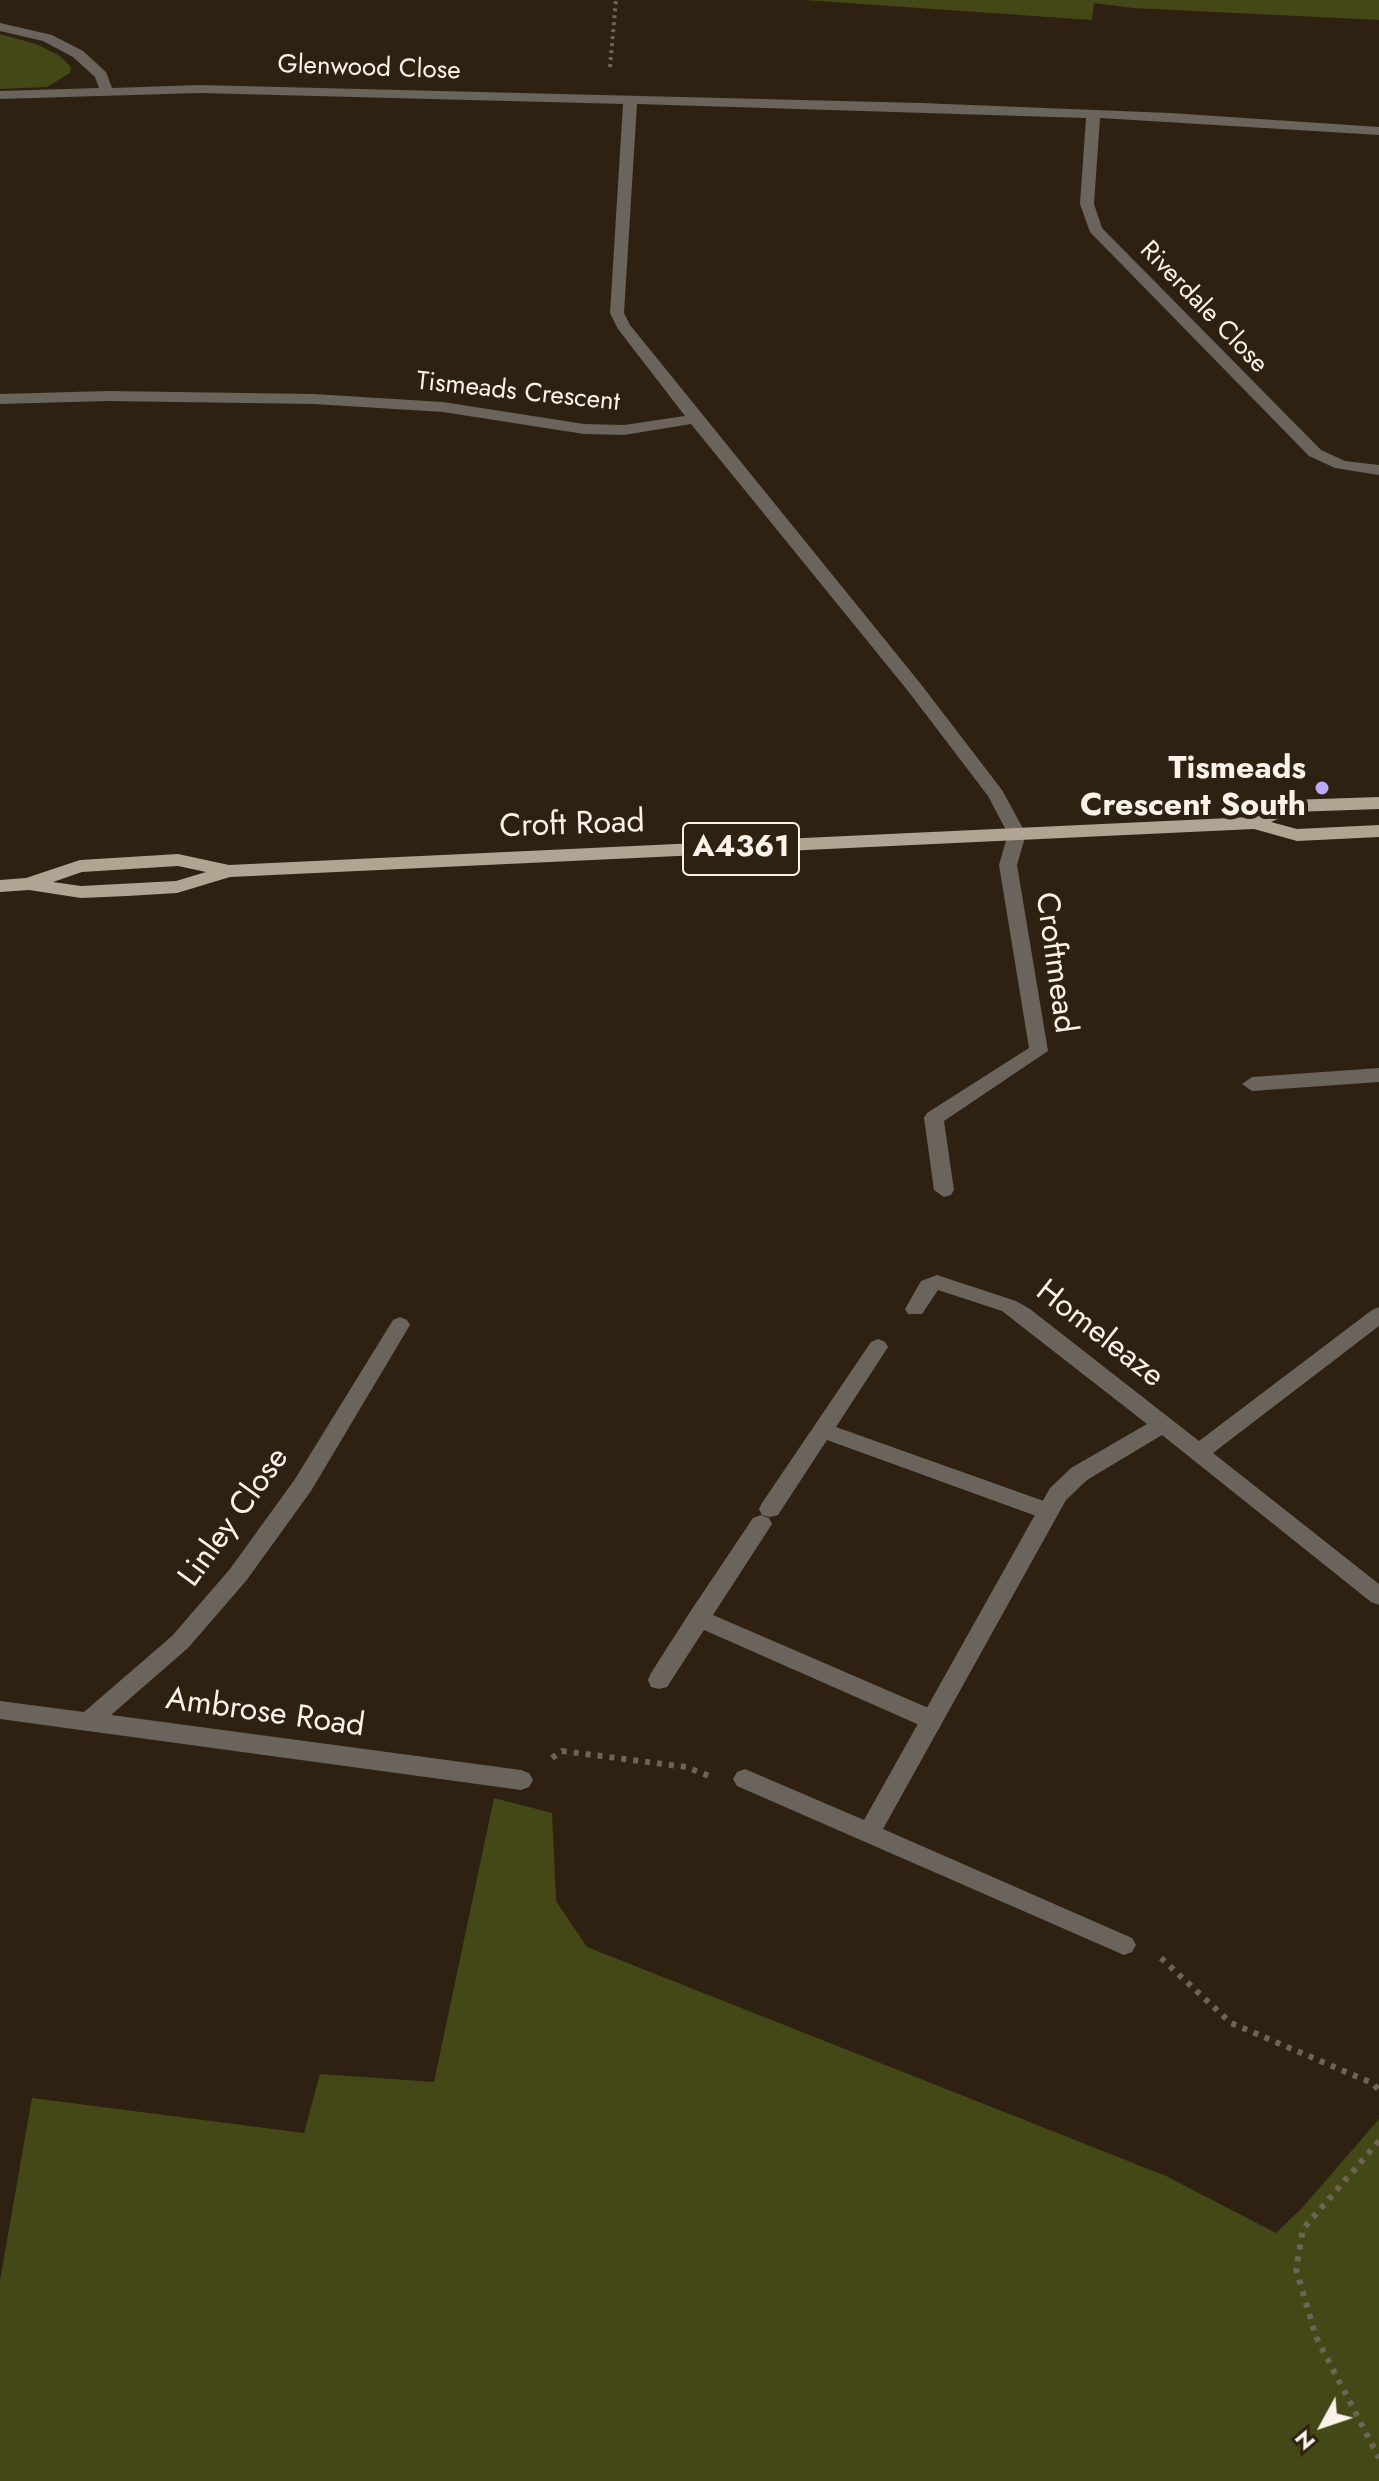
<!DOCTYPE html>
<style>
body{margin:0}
#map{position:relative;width:1379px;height:2481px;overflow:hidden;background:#2e2111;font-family:Jost,sans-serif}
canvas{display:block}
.north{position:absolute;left:1283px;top:2385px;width:80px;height:80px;-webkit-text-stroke:6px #2e2111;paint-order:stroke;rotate:230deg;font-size:22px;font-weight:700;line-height:32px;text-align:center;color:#fbf3e9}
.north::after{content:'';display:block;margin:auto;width:28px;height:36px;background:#fbf3e9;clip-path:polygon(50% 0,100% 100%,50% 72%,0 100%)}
</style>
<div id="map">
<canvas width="1379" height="2481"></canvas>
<div class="north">N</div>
</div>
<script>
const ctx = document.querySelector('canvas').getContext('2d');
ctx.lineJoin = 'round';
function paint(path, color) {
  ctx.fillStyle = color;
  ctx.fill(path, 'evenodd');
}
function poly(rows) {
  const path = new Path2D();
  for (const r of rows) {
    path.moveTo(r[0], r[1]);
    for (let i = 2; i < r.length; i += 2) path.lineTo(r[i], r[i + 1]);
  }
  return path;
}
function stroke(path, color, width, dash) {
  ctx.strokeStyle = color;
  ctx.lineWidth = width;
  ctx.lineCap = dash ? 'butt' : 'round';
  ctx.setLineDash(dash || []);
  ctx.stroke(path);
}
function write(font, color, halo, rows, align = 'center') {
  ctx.font = font + ' Jost,sans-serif';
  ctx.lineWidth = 8;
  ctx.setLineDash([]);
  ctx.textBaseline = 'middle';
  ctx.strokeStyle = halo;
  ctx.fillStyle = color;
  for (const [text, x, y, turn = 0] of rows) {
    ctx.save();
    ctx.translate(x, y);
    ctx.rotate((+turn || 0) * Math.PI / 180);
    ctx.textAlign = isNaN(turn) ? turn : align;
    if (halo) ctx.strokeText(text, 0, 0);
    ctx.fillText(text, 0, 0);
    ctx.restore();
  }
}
paint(poly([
 [804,0,1379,0,1379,20,1133,8,1094,3,1092,20],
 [0,34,36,44,60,56,71,67,70,73,47,87,0,89],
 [494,1798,552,1813,556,1901,587,1947,1166,2176,1276,2233,1303,2207,1379,2119,1379,2481,0,2481,0,2280,32,2098,304,2133,320,2074,434,2082]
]), '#444817');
stroke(poly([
 [610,67,616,0]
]), '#6e6354', 4, [3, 4]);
stroke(poly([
 [552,1758,562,1751,686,1767,709,1776],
 [1161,1958,1231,2023,1372,2083,1379,2090],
 [1379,2141,1303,2229,1296,2269,1316,2337,1379,2458]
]), '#6e6354', 6, [5, 7]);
paint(poly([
 [1379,1068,1379,1082,1252,1091,1242,1084,1252,1077,1379,1068],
 [878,1339,885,1342,888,1347,836,1427,1055,1505,1058,1511,1055,1517,1047,1519,1039,1517,827,1440,778,1515,770,1517,762,1515,759,1509,762,1503,871,1342,878,1339],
 [761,1515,769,1518,772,1524,713,1615,940,1713,943,1720,940,1727,932,1729,924,1727,704,1630,667,1687,659,1689,651,1687,648,1680,651,1673,690,1612,753,1518,761,1515]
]), '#6a645c');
paint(poly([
 [0,23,52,35,83,51,106,72,112,88,200,85,921,103,1170,113,1379,127,1379,135,1100,118,1094,204,1102,228,1321,450,1345,461,1379,465,1379,475,1335,468,1309,456,1090,232,1080,204,1086,118,637,104,624,313,630,325,920,683,1002,790,1026,834,1017,865,1048,1051,944,1121,954,1190,951,1195,944,1197,934,1190,924,1118,927,1113,1029,1048,999,865,1008,834,988,796,908,691,691,424,624,435,584,434,443,412,314,404,108,401,0,404,0,394,108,391,314,394,443,402,584,424,624,425,685,416,618,329,610,313,623,104,200,93,0,99,0,91,99,88,95,77,73,57,43,41,0,31,0,23],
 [937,1275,1016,1301,1030,1309,1199,1441,1372,1310,1379,1307,1379,1326,1213,1453,1379,1584,1379,1605,1371,1602,1162,1435,1087,1480,1066,1500,883,1829,1132,1938,1136,1945,1132,1952,1124,1955,737,1786,733,1779,737,1772,745,1769,864,1820,1050,1488,1071,1468,1147,1424,1002,1311,938,1290,922,1314,908,1314,905,1309,921,1281,937,1275],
 [400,1317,407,1320,410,1325,407,1330,311,1491,246,1581,188,1648,111,1715,521,1770,529,1773,533,1780,529,1787,521,1790,0,1719,0,1701,84,1712,172,1636,230,1569,295,1479,393,1320,400,1317]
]), '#6a645c');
paint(poly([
 [1379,797,1379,809,1293,812,1271,822,1297,829,1379,825,1379,837,1297,841,1254,829,230,877,177,893,127,896,81,898,29,890,0,892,0,880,26,878,80,860,178,854,229,865,1251,817,1290,800,1379,797],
 [178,866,206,872,176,881,81,886,53,882,82,872,178,866]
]), '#b1a493');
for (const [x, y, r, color] of [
 [1322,788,8,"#bda9f5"]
]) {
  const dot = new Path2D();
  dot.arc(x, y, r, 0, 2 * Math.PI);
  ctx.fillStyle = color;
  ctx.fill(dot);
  stroke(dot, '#2e2111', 3);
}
write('26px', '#fbf3e9', '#2e2111', [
 ["Glenwood Close",369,69,2],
 ["Riverdale Close",1203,308,46],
 ["Tismeads Crescent",518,393,6]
]);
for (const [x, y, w] of [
 [741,849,116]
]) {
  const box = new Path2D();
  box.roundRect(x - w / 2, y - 26, w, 52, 6);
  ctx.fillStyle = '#2e2111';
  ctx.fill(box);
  stroke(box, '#fbf3e9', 2);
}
write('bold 30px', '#fbf3e9', null, [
 ["A4361",741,849]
]);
write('bold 32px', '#fbf3e9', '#2e2111', [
 ["Tismeads",1306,770],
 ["Crescent South",1306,807]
], 'right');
write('32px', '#fbf3e9', '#2e2111', [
 ["Croft Road",572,826,-2],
 ["Croftmead",1054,963,82],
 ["Homeleaze",1099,1335,38],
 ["Linley Close",235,1518,-54],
 ["Ambrose Road",265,1714,8]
]);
</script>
